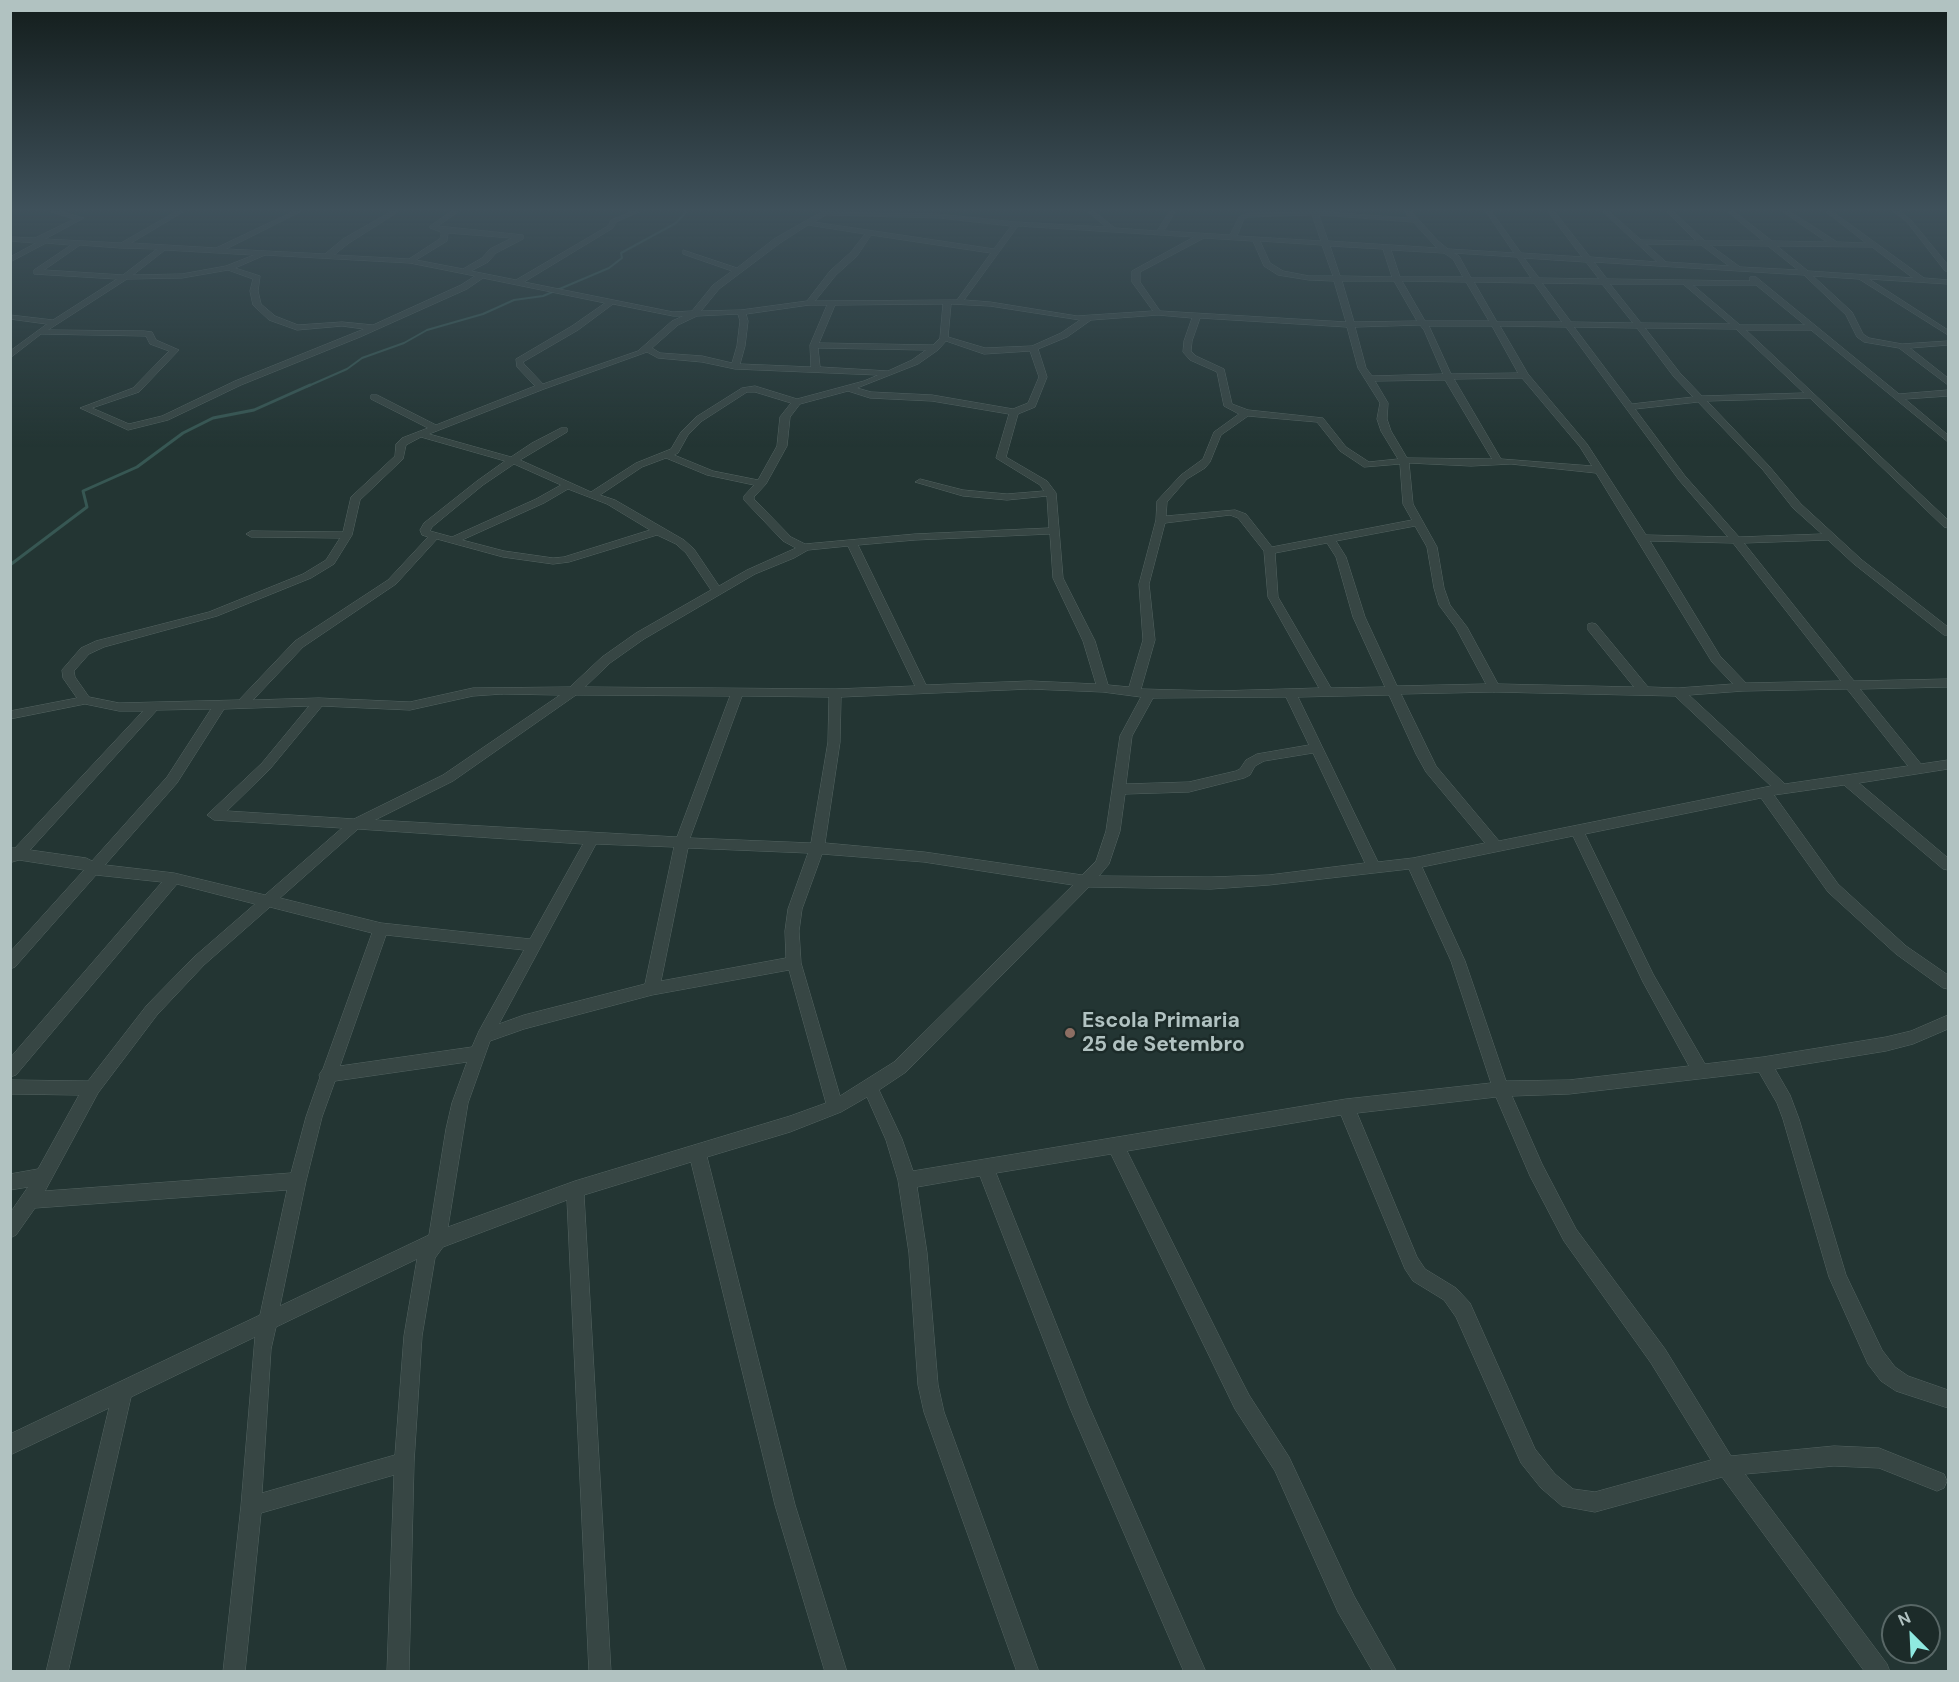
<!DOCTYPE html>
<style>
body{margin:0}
#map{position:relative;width:1959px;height:1682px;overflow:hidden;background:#233533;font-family:"DM Sans",sans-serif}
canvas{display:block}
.frame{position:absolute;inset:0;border:12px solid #b1c2c1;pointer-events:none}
.north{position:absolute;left:1881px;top:1604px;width:60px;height:60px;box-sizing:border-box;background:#1c2b29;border:2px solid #586766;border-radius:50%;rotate:336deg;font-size:16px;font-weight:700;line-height:24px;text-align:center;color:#b1c2c1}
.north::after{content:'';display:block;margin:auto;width:21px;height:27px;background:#8fe9e0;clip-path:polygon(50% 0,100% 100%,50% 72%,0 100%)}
</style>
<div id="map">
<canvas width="1959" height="1682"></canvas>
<div class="frame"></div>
<div class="north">N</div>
</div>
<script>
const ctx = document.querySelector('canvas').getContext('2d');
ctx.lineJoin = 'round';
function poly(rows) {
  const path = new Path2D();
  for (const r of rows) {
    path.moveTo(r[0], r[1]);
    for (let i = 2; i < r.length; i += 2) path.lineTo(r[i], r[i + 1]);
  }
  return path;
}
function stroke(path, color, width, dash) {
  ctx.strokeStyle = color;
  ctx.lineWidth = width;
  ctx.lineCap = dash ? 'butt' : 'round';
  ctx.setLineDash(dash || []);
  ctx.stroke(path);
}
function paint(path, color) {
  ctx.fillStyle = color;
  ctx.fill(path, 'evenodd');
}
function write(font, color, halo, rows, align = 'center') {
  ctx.font = font + ' "DM Sans",sans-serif';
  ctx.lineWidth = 5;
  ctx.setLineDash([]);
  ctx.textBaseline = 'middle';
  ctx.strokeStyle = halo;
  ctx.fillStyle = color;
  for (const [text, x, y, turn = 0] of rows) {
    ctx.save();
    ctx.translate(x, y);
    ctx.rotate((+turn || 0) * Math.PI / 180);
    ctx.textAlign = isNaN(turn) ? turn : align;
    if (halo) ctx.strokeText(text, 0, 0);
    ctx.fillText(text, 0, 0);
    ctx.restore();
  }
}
stroke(poly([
 [306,387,347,369,362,358,404,343,427,330,483,314,514,300,543,296,609,268,622,258,621,253,676,223,686,212]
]), '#375753', 2);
stroke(poly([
 [10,565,87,507,83,491,137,467,183,433,213,418,254,410,310,385]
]), '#375753', 3);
const street = poly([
 [51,212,63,212,84,218,45,239,121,243,175,212,183,212,131,243,216,248,292,212,300,212,226,249,325,254,343,239,390,212,398,212,349,243,334,255,409,259,441,238,441,232,430,228,430,226,450,212,458,212,438,226,523,235,523,239,496,253,488,262,471,271,516,280,608,226,611,220,630,212,639,212,616,222,613,228,524,282,673,312,692,311,713,285,732,271,683,254,683,250,737,268,774,239,821,212,939,214,1016,222,1106,227,1088,212,1095,212,1115,228,1157,231,1169,212,1175,212,1164,231,1230,235,1239,217,1247,213,1329,212,1409,218,1405,212,1412,212,1438,241,1448,249,1514,253,1486,212,1492,212,1521,253,1582,257,1548,212,1555,212,1590,257,1657,262,1603,212,1610,212,1641,240,1696,241,1667,212,1674,212,1705,241,1763,241,1728,212,1735,212,1772,241,1827,242,1783,212,1791,212,1837,242,1866,243,1826,212,1833,212,1924,278,1948,280,1948,284,1869,279,1948,330,1948,335,1859,279,1813,276,1852,312,1863,334,1869,338,1902,344,1948,341,1948,345,1910,348,1948,378,1948,385,1899,348,1864,342,1857,337,1846,315,1804,275,1594,262,1607,279,1750,281,1750,277,1756,277,1899,394,1948,390,1948,396,1905,399,1948,435,1948,442,1811,330,1746,330,1948,520,1948,528,1944,527,1810,398,1707,401,1769,466,1801,504,1862,560,1948,627,1948,635,1944,635,1854,564,1828,540,1744,543,1854,681,1948,679,1948,687,1860,689,1921,764,1948,760,1948,769,1859,783,1948,858,1948,870,1943,869,1844,785,1774,795,1838,884,1906,946,1948,975,1948,989,1943,988,1896,954,1828,892,1761,798,1585,834,1653,974,1705,1064,1763,1057,1886,1037,1911,1031,1948,1015,1948,1029,1913,1044,1886,1051,1775,1069,1790,1095,1799,1119,1846,1275,1882,1350,1895,1367,1908,1376,1948,1390,1948,1408,1896,1391,1881,1381,1868,1364,1829,1277,1783,1119,1777,1103,1759,1072,1569,1094,1512,1096,1542,1164,1576,1229,1665,1349,1731,1456,1834,1446,1879,1448,1944,1474,1947,1481,1944,1488,1937,1491,1879,1468,1834,1466,1745,1474,1887,1664,1890,1672,1865,1672,1722,1477,1595,1512,1562,1506,1541,1488,1521,1463,1456,1317,1444,1300,1413,1281,1405,1269,1341,1115,1127,1151,1231,1360,1249,1395,1289,1457,1354,1596,1397,1672,1373,1672,1338,1612,1275,1471,1235,1409,1111,1154,996,1173,1088,1404,1206,1672,1184,1672,1070,1408,980,1176,917,1187,927,1253,938,1385,944,1412,1039,1672,1017,1672,924,1412,918,1385,909,1253,898,1180,886,1140,867,1097,841,1112,790,1132,707,1157,795,1505,847,1672,825,1672,775,1505,691,1162,584,1195,611,1672,589,1672,567,1200,443,1247,435,1258,422,1336,414,1462,409,1672,387,1672,394,1475,261,1513,245,1672,223,1672,241,1506,255,1337,131,1397,68,1672,46,1672,109,1408,10,1455,10,1434,260,1315,287,1190,35,1208,16,1235,10,1238,10,1213,28,1187,10,1190,10,1174,38,1169,79,1095,10,1094,10,1080,88,1081,147,1005,194,957,255,904,177,884,16,1075,10,1077,10,1058,162,882,96,875,15,967,10,969,10,952,84,870,19,860,12,862,10,848,15,848,143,711,119,711,85,704,10,719,10,711,77,698,63,678,62,670,81,648,96,641,209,612,303,574,326,560,340,538,251,537,246,534,251,531,343,532,351,497,395,456,396,444,402,438,428,428,371,399,371,395,377,395,436,425,535,386,517,367,516,359,572,326,605,303,483,278,467,289,360,337,241,385,168,420,128,430,80,408,133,388,169,351,150,344,146,336,41,334,10,358,10,351,47,324,10,319,10,315,53,320,117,279,34,274,34,270,71,245,46,243,10,262,10,257,36,243,10,241,10,237,35,238,74,219,51,212],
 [826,215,939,218,1011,226,994,249,814,222,826,215],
 [1312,215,1321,241,1237,236,1244,219,1248,217,1312,215],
 [1319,215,1413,222,1437,248,1328,241,1319,215],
 [808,225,865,234,851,252,830,271,807,301,741,310,701,311,719,289,780,243,808,225],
 [1018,226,1194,237,1132,271,1132,282,1153,311,1077,316,990,302,964,300,1018,226],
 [448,233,512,238,490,249,482,258,463,269,416,260,447,241,448,233],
 [871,235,991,253,957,300,815,301,836,275,857,256,871,235],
 [1204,238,1253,241,1264,266,1278,275,1309,280,1334,281,1346,322,1160,311,1140,282,1140,272,1204,238],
 [1260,241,1322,245,1333,276,1309,276,1283,271,1270,263,1260,241],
 [1646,244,1701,245,1729,266,1666,262,1646,244],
 [80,245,121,248,157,249,123,275,44,270,80,245],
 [1710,245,1768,246,1798,270,1740,267,1710,245],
 [1330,246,1383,249,1392,277,1340,276,1330,246],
 [1777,246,1872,247,1913,278,1808,271,1777,246],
 [165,250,254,255,226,266,182,274,133,275,165,250],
 [1391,250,1444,253,1453,259,1463,277,1400,277,1391,250],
 [1454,253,1517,257,1531,278,1471,278,1459,256,1454,253],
 [265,255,410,263,475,276,461,285,373,325,342,322,298,325,275,316,261,304,258,291,260,276,235,268,265,255],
 [1524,258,1586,262,1599,279,1539,278,1524,258],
 [228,270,253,279,250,291,253,305,269,320,297,330,342,326,364,329,235,381,162,416,129,424,92,408,139,392,179,350,156,340,152,332,144,331,48,330,127,279,182,278,228,270],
 [1342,281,1394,281,1417,321,1354,322,1342,281],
 [1402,281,1466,282,1489,321,1425,321,1402,281],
 [1474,282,1534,283,1562,322,1497,322,1474,282],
 [1542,283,1602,284,1633,323,1571,322,1542,283],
 [1610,284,1683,284,1730,324,1641,323,1610,284],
 [1693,285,1756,285,1805,325,1740,325,1693,285],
 [613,304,673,316,683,316,672,321,638,351,543,384,524,364,523,362,578,330,613,304],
 [943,304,940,338,933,345,819,343,835,305,943,304],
 [951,304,990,306,1080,320,1061,333,1032,346,985,348,948,337,951,304],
 [809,305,827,305,810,345,811,367,740,364,745,346,748,321,746,314,809,305],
 [738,314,740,321,737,346,732,363,702,356,660,353,652,348,678,325,697,316,738,314],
 [1158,315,1192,318,1184,341,1183,352,1190,360,1217,372,1224,406,1239,414,1214,432,1203,459,1181,475,1157,501,1156,520,1139,584,1143,640,1129,687,1108,685,1095,641,1063,578,1056,493,1047,481,1006,457,1018,414,1035,407,1047,377,1038,349,1067,337,1091,320,1158,315],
 [1200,318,1347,327,1358,368,1380,403,1377,419,1381,431,1398,459,1369,462,1346,447,1323,418,1248,410,1232,404,1224,369,1196,356,1191,351,1192,341,1200,318],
 [1420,325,1424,330,1443,374,1372,376,1366,368,1355,327,1420,325],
 [1429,326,1492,326,1518,373,1451,374,1429,326],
 [1500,326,1566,327,1679,480,1728,537,1646,535,1587,444,1528,374,1500,326],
 [1574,327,1637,328,1674,377,1693,397,1632,404,1574,327],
 [1645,328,1736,329,1804,393,1702,396,1680,373,1645,328],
 [946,341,984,354,1030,351,1039,377,1028,403,1013,409,932,395,871,392,857,388,918,364,938,350,946,341],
 [818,348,926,350,912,360,888,371,820,367,818,348],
 [647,352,658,358,702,362,735,369,878,375,864,381,797,399,755,386,742,388,696,417,681,432,671,449,636,463,591,492,520,460,567,432,567,428,561,428,532,443,511,457,429,434,544,389,647,352],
 [1522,378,1580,447,1592,466,1501,459,1454,379,1522,378],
 [1445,380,1492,459,1407,458,1391,431,1387,419,1388,403,1375,381,1445,380],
 [848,391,870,398,932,401,1009,414,996,458,1040,485,1044,491,1007,494,963,490,920,479,915,482,963,496,1007,500,1047,496,1049,528,915,534,805,544,791,537,754,499,754,497,766,484,787,446,790,417,800,404,848,391],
 [747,392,755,392,791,403,780,417,777,446,758,480,713,471,674,455,678,453,688,435,702,421,747,392],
 [1698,402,1763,470,1793,508,1822,534,1739,537,1685,476,1635,409,1698,402],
 [1248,416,1317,422,1340,451,1364,467,1400,464,1403,504,1412,520,1272,547,1246,514,1235,510,1166,516,1167,502,1187,479,1205,468,1210,462,1221,435,1248,416],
 [421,437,505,461,477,481,424,523,420,530,422,535,428,537,388,580,295,641,239,700,119,703,89,697,75,677,74,671,89,654,104,647,217,616,311,578,334,564,352,535,360,500,403,459,406,445,421,437],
 [666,458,707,475,754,485,744,496,744,500,783,541,796,548,747,570,719,586,694,549,684,540,615,500,600,495,642,467,666,458],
 [1409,463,1471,466,1511,464,1596,473,1712,662,1733,684,1678,688,1648,687,1596,624,1592,623,1588,624,1588,630,1634,687,1498,684,1467,627,1450,605,1444,588,1437,547,1413,504,1409,463],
 [514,464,561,485,536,499,452,537,430,531,432,527,483,485,514,464],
 [568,489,607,504,650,530,564,557,553,558,504,551,462,540,544,503,568,489],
 [1230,515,1238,518,1264,551,1268,597,1319,688,1218,691,1141,689,1155,640,1149,584,1165,523,1230,515],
 [1415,526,1427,547,1434,588,1439,605,1456,628,1486,684,1397,686,1365,617,1346,557,1336,541,1415,526],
 [1050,534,1053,578,1083,641,1096,684,1030,681,926,685,858,545,915,540,1050,534],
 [657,535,676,544,686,553,711,590,636,633,602,657,570,687,473,688,410,702,319,698,253,700,303,647,396,584,437,539,503,557,553,564,569,562,657,535],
 [1650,541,1733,543,1841,681,1746,683,1720,656,1650,541],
 [1327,543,1336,557,1353,617,1385,687,1331,688,1278,597,1275,553,1327,543],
 [848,546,915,686,835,689,585,687,610,663,644,639,755,574,794,558,808,550,848,546],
 [1030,689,1103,692,1141,697,1120,736,1106,831,1096,861,1082,875,924,852,825,843,840,742,841,697,1030,689],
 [1847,689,1908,766,1785,784,1689,695,1743,691,1847,689],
 [1494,692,1675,696,1771,786,1499,841,1436,766,1401,694,1494,692],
 [502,694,560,695,443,775,354,819,227,811,270,769,322,706,410,710,473,696,502,694],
 [576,695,730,696,677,837,375,820,453,781,576,695],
 [1389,695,1416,754,1426,772,1485,843,1413,858,1378,862,1298,697,1389,695],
 [742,696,829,697,828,742,811,843,690,838,742,696],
 [1286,697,1309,745,1257,754,1246,760,1240,769,1236,771,1189,782,1126,784,1132,736,1153,698,1286,697],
 [309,706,262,763,207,815,214,820,342,828,265,895,174,873,105,865,177,783,224,709,309,706],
 [211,709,167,777,92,861,86,858,30,850,157,710,211,709],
 [1313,753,1365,863,1269,875,1211,877,1099,876,1109,864,1120,831,1125,794,1189,792,1244,778,1250,775,1255,766,1264,761,1313,753],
 [358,829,583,844,530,939,381,923,280,898,358,829],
 [1573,836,1643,982,1689,1066,1569,1080,1506,1081,1465,961,1422,867,1573,836],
 [596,844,674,847,645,984,524,1015,499,1024,596,844],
 [688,848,808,853,788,909,785,931,786,958,661,981,688,848],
 [822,854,924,862,1073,885,894,1062,840,1096,801,963,799,931,802,909,822,854],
 [1409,869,1451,961,1491,1083,1346,1099,913,1171,902,1139,879,1090,906,1072,1089,887,1211,889,1269,885,1409,869],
 [270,907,372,933,323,1069,319,1075,320,1077,306,1117,291,1173,45,1191,98,1093,157,1015,204,965,270,907],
 [386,935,524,950,479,1031,472,1047,340,1066,386,935],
 [789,970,826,1103,790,1116,575,1181,448,1227,468,1103,490,1041,524,1029,652,995,789,970],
 [467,1062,452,1103,446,1129,429,1235,280,1306,306,1181,322,1117,335,1081,467,1062],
 [1496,1097,1530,1176,1564,1241,1651,1363,1711,1460,1595,1492,1573,1489,1555,1474,1535,1449,1470,1303,1456,1288,1425,1269,1417,1257,1357,1113,1496,1097],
 [417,1259,404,1336,395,1455,262,1493,271,1349,276,1327,417,1259],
 [1894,212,1901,212,1911,220,1948,265,1948,271,1945,271,1907,222,1894,212]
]);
stroke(street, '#546462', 1);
paint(street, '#374644');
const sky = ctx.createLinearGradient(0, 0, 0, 447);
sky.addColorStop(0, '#131d1c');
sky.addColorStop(0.47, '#3f515b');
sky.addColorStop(1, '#3f515b00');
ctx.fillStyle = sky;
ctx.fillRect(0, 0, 1959, 447);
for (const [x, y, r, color] of [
 [1070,1033,6,"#8d6e63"]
]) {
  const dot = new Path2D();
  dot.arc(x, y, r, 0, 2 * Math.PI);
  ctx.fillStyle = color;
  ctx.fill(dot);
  stroke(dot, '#1c2b29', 2);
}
write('bold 21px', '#b1c2c1', '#1c2b29', [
 ["Escola Primaria",1082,1021],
 ["25 de Setembro",1082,1045]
], 'left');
</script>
